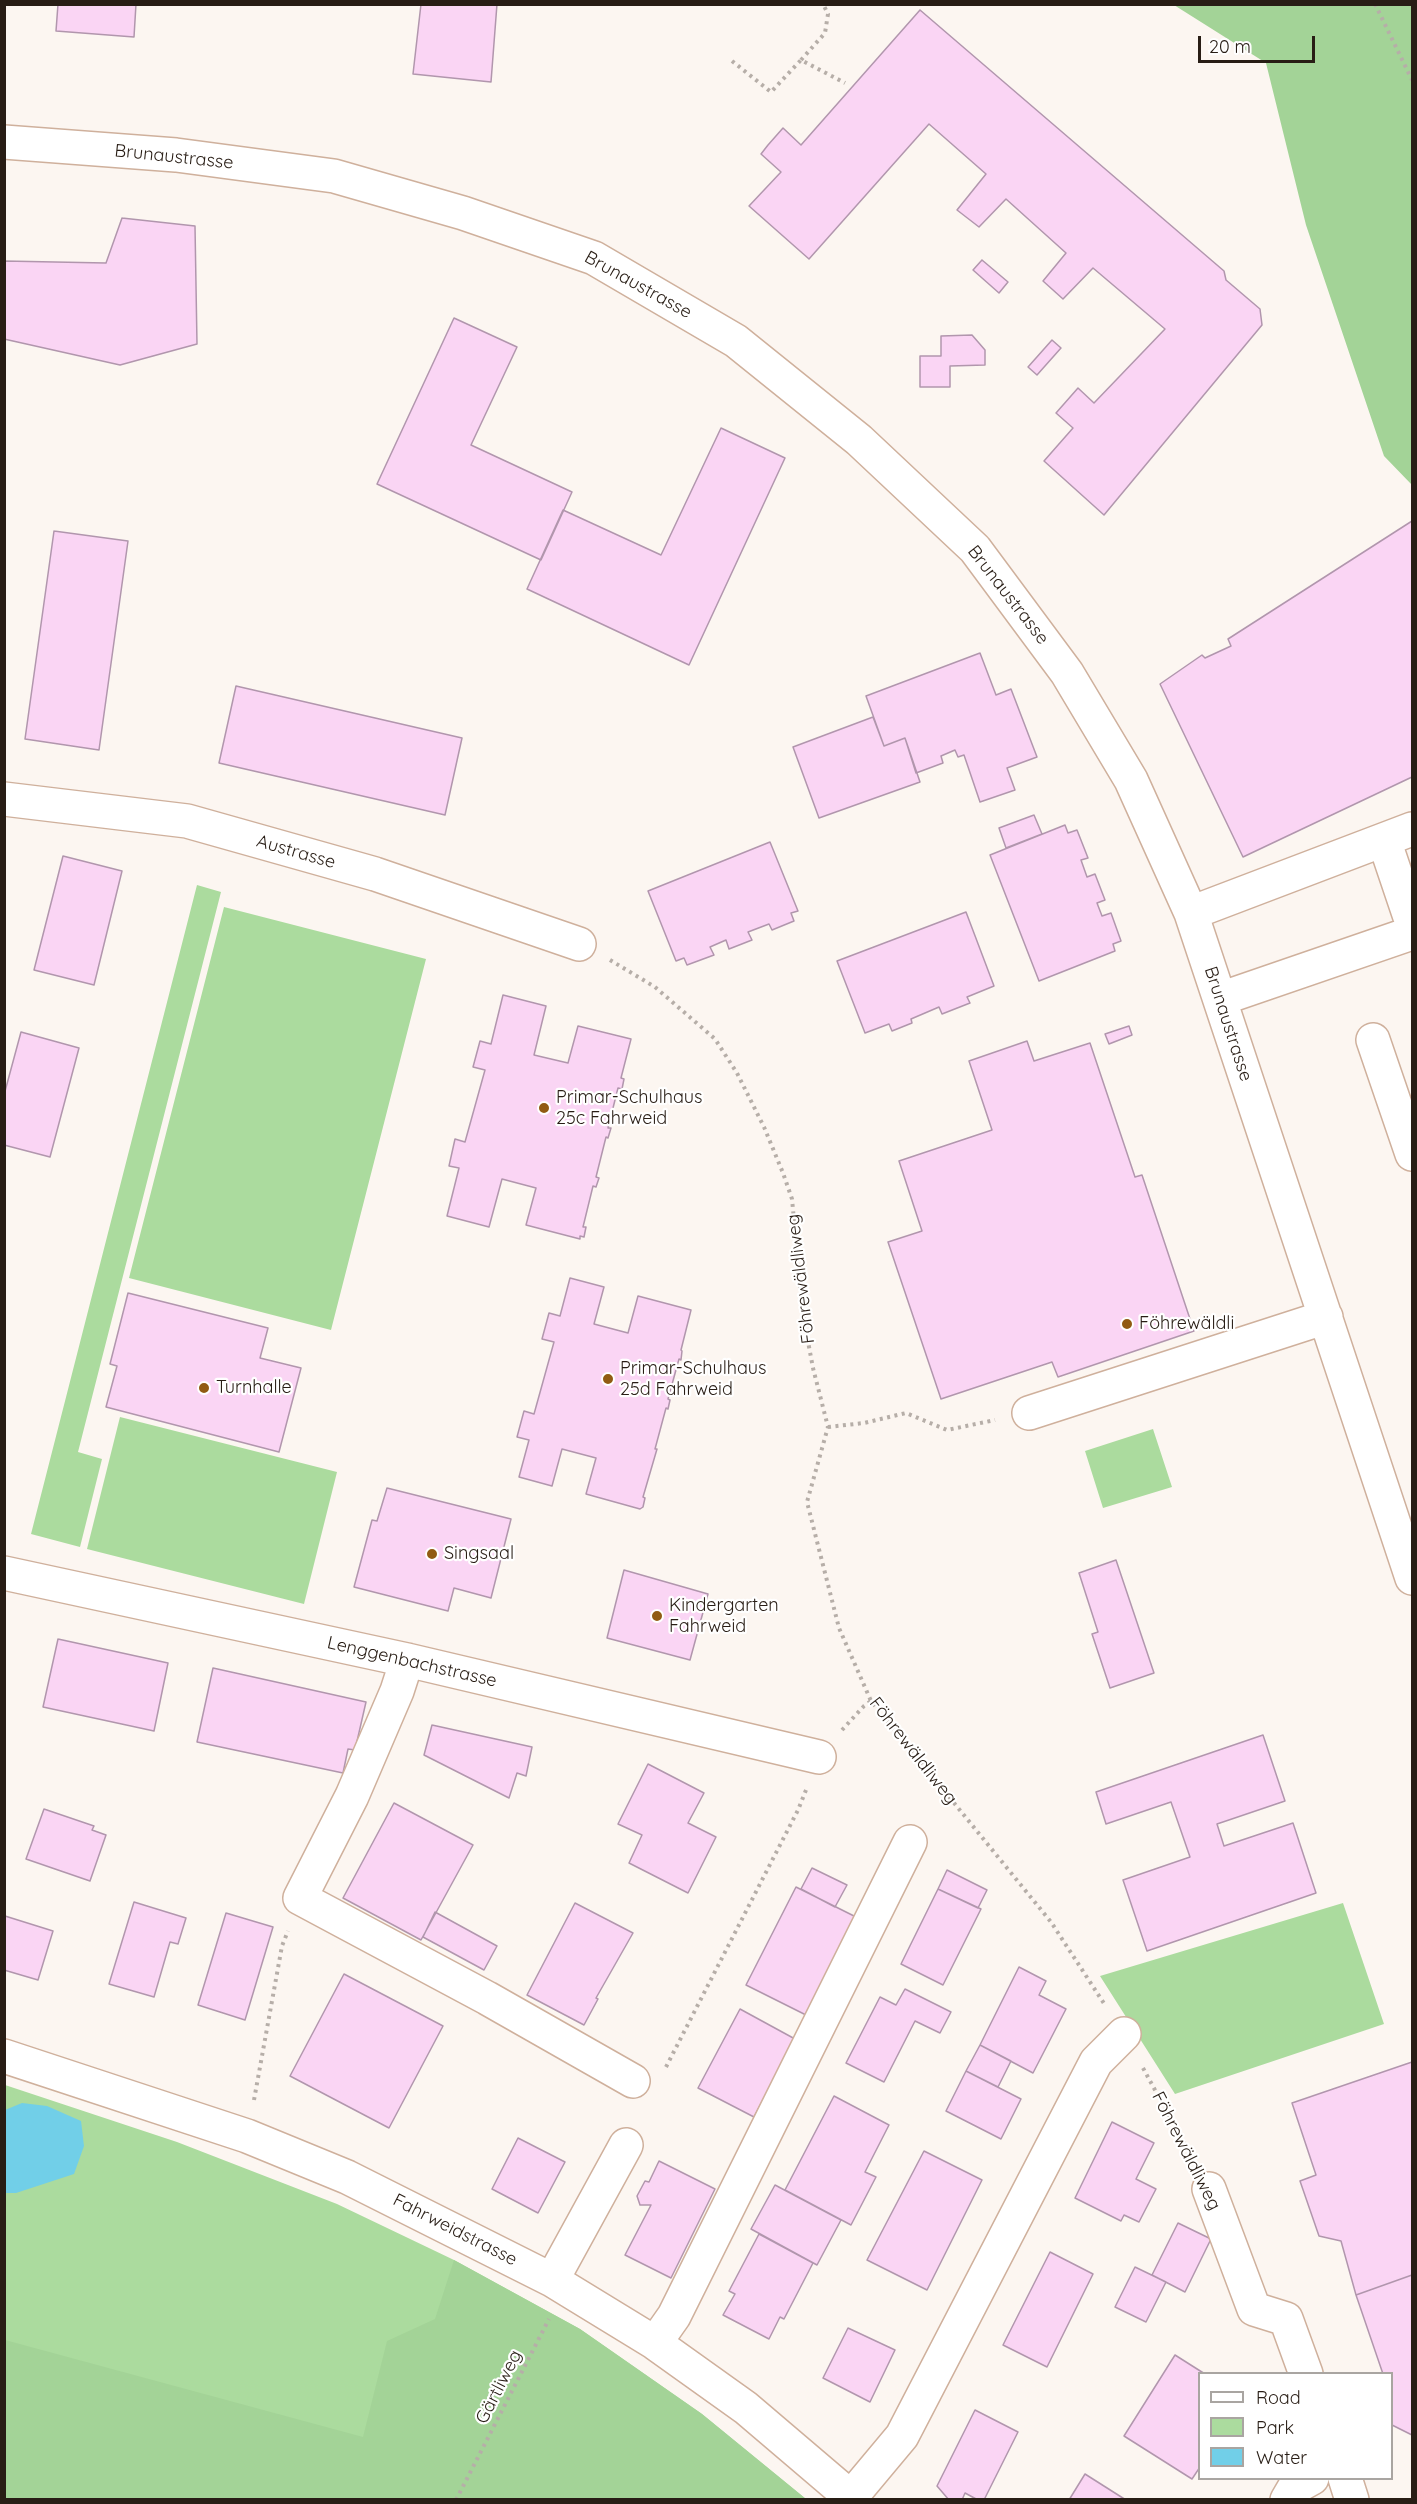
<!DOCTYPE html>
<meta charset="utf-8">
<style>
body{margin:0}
#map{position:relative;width:1417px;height:2504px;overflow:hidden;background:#fcf6f1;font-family:Quicksand,sans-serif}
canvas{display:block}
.frame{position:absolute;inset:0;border:6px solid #281d15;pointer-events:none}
.legend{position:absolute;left:1198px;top:2372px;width:195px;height:108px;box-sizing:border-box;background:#fff;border:2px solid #a9a5a1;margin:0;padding:8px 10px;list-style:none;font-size:18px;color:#281d15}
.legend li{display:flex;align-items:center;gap:12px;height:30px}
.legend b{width:30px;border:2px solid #a9a5a1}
.scale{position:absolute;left:1198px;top:36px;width:117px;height:27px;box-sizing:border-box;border:3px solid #281d15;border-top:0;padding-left:8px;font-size:18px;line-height:21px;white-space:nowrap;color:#281d15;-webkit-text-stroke:4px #fff;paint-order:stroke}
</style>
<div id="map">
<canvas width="1417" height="2504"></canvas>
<div class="frame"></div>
<ul class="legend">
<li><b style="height:8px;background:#fff"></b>Road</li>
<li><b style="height:16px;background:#abdb9e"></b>Park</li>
<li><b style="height:16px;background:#71cfe8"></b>Water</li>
</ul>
<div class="scale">20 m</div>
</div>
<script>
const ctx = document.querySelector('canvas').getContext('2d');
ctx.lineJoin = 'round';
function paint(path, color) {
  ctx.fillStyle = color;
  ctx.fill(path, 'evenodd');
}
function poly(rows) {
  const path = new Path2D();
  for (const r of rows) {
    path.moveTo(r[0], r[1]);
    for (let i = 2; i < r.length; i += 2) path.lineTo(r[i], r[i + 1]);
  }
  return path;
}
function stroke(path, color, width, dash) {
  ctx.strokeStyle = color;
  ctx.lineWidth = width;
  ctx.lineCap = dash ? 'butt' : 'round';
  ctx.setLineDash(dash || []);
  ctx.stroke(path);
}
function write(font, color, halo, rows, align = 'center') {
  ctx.font = font + ' Quicksand,sans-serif';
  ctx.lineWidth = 4.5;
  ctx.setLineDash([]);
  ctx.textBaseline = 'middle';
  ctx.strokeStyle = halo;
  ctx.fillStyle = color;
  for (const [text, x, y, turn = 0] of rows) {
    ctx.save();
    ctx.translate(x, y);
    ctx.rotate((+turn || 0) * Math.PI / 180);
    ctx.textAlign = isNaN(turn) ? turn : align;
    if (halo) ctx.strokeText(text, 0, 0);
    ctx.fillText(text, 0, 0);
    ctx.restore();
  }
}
paint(poly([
 [197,885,221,892,78,1452,102,1459,80,1547,31,1534],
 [224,907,426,959,331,1330,129,1278],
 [120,1417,337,1472,304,1604,87,1549],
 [1153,1429,1172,1487,1103,1508,1085,1451],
 [1343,1903,1384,2024,1175,2094,1100,1976],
 [5,2085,177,2142,337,2204,454,2260,580,2329,702,2414,806,2499,5,2500]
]), '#abdb9e');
paint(poly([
 [1174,5,1412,5,1412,485,1384,456,1306,225,1266,63],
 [454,2260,580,2329,702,2414,806,2499,5,2499,5,2340,363,2437,387,2341,435,2319]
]), '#a3d397');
paint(poly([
 [22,2103,47,2106,81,2121,84,2146,74,2174,16,2193,5,2193,5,2110]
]), '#71cfe8');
const building = poly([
 [58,4,136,4,134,37,56,31,58,4],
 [421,4,497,4,491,82,413,74,421,4],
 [920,10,1224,271,1226,280,1260,309,1262,325,1104,515,1044,461,1073,428,1056,413,1078,388,1094,403,1165,329,1093,268,1063,299,1043,281,1066,253,1006,199,979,227,957,210,986,174,929,124,809,259,749,206,781,172,761,154,768,145,783,128,801,145,920,10],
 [122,218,195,226,197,344,120,365,4,339,4,261,106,263,122,218],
 [982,260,1008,282,999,293,973,270,982,260],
 [454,318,517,347,471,445,572,492,541,560,377,484,454,318],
 [972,335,985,350,985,365,950,366,950,387,920,387,920,356,941,356,941,336,972,335],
 [1052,340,1061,348,1037,375,1028,367,1052,340],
 [721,428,785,458,689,665,527,589,563,510,661,555,721,428],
 [1412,521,1412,777,1243,857,1160,684,1202,655,1205,658,1231,646,1228,639,1412,521],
 [54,531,128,541,99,750,25,739,54,531],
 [980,653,996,695,1011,689,1037,757,1007,768,1015,790,980,802,964,755,958,757,955,750,941,756,943,763,916,773,905,738,884,746,866,696,980,653],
 [236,686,462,738,445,815,219,763,236,686],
 [873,717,884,746,905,738,920,782,819,818,793,747,873,717],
 [1034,815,1042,834,1006,848,999,828,1034,815],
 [1065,825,1068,833,1077,830,1088,858,1081,860,1087,877,1095,874,1105,900,1097,903,1102,916,1111,913,1121,941,1113,944,1115,951,1039,981,990,855,1065,825],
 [770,842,798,911,791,913,794,921,772,930,769,924,748,932,752,940,729,949,726,940,710,947,714,955,687,965,684,958,676,961,648,891,770,842],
 [63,856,122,871,94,985,34,970,63,856],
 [966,912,994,986,967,997,970,1003,942,1014,939,1007,911,1019,912,1023,892,1031,889,1024,865,1033,837,961,966,912],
 [503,995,546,1006,534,1055,568,1063,578,1026,631,1039,621,1078,624,1079,622,1089,618,1088,608,1128,611,1128,608,1138,606,1137,596,1177,599,1178,596,1187,593,1186,583,1227,586,1227,584,1237,580,1236,580,1239,526,1225,536,1188,502,1179,489,1227,447,1216,459,1168,449,1166,455,1139,465,1142,485,1070,473,1067,480,1041,491,1044,503,995],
 [1129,1026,1132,1035,1109,1044,1105,1034,1129,1026],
 [21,1032,79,1048,50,1157,4,1145,4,1095,21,1032],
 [1027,1041,1034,1061,1090,1043,1135,1177,1142,1175,1194,1331,1058,1377,1052,1362,941,1399,888,1242,922,1231,899,1161,992,1130,969,1061,1027,1041],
 [570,1278,604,1287,594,1324,628,1333,638,1296,691,1310,681,1350,682,1351,681,1360,679,1359,668,1399,670,1400,668,1409,666,1408,655,1449,657,1449,643,1497,645,1498,643,1507,640,1509,586,1494,596,1458,562,1449,552,1486,519,1477,529,1440,517,1437,524,1411,534,1414,554,1342,542,1339,549,1313,560,1316,570,1278],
 [128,1293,268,1328,260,1358,301,1368,279,1452,106,1407,117,1366,110,1364,128,1293],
 [387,1488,511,1519,491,1598,454,1588,448,1611,354,1587,372,1520,377,1521,387,1488],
 [1116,1560,1154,1673,1110,1688,1092,1634,1098,1632,1079,1573,1116,1560],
 [624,1570,708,1594,690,1660,607,1638,624,1570],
 [58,1639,168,1663,154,1731,43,1707,58,1639],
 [213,1668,366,1702,355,1750,348,1749,343,1773,197,1742,213,1668],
 [432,1725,532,1747,526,1776,517,1773,509,1798,424,1755,432,1725],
 [1263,1735,1285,1801,1217,1824,1224,1846,1293,1823,1316,1893,1147,1951,1123,1880,1190,1857,1171,1802,1106,1824,1096,1792,1263,1735],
 [648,1764,704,1793,688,1823,716,1837,688,1893,629,1863,642,1835,618,1824,648,1764],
 [394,1803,473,1845,421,1940,343,1898,394,1803],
 [44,1809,94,1826,92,1830,106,1835,90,1881,26,1859,44,1809],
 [812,1868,847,1885,835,1907,801,1889,812,1868],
 [947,1870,987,1890,978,1908,938,1889,947,1870],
 [796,1887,858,1918,808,2016,746,1985,796,1887],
 [938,1889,981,1909,943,1985,901,1964,938,1889],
 [134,1902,186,1918,178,1944,170,1942,154,1997,109,1984,134,1902],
 [575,1903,633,1933,596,1998,598,1999,584,2025,527,1995,575,1903],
 [435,1912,497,1946,484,1970,423,1937,435,1912],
 [226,1913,273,1927,245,2020,198,2005,226,1913],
 [5,1916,53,1931,38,1980,4,1970,5,1916],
 [1019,1967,1046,1981,1039,1995,1066,2009,1033,2073,980,2045,1019,1967],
 [344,1974,443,2026,389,2128,290,2076,344,1974],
 [905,1989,951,2012,940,2033,915,2021,884,2082,846,2063,880,1997,896,2005,905,1989],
 [740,2009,795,2039,754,2117,698,2088,740,2009],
 [980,2045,1011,2061,998,2087,966,2071,980,2045],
 [1412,2062,1412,2275,1356,2295,1341,2241,1319,2236,1300,2181,1316,2175,1292,2103,1412,2062],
 [966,2071,1021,2099,1001,2139,946,2111,966,2071],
 [834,2096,889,2125,865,2172,876,2177,851,2225,785,2190,834,2096],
 [1112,2122,1154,2143,1136,2179,1156,2189,1139,2222,1124,2215,1121,2221,1075,2198,1112,2122],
 [518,2138,565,2162,538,2213,492,2189,518,2138],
 [924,2151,982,2180,927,2290,867,2260,924,2151],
 [659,2161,715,2189,671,2278,625,2255,651,2205,640,2205,637,2196,645,2181,649,2182,659,2161],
 [775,2185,841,2220,817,2265,751,2229,775,2185],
 [1178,2223,1211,2239,1185,2292,1152,2275,1178,2223],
 [759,2234,813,2263,784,2319,780,2317,769,2339,723,2315,735,2294,729,2291,759,2234],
 [1050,2252,1093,2274,1047,2367,1003,2345,1050,2252],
 [1135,2267,1166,2282,1146,2322,1115,2307,1135,2267],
 [1412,2275,1412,2435,1392,2425,1392,2374,1383,2374,1356,2295,1412,2275],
 [848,2328,895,2350,870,2402,823,2378,848,2328],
 [1175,2355,1205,2374,1200,2374,1200,2467,1192,2479,1124,2436,1175,2355],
 [975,2410,1018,2432,984,2500,978,2500,965,2493,962,2500,949,2500,937,2486,975,2410],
 [1085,2474,1126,2500,1069,2500,1085,2474]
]);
paint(building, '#fad5f4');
stroke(building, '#b196ad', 1.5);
const minor = poly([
 [4,142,176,155,334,176,463,213,594,258,736,341,859,440,975,549,1067,673,1131,780,1191,913,1412,1578],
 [4,799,187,821,375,874,579,944],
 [1384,840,1412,923],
 [1191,913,1412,829],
 [1220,999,1412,933],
 [1373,1040,1412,1154],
 [1029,1413,1326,1317],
 [4,1573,407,1660,819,1757],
 [407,1660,397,1691,352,1796,300,1898,487,1998,633,2081],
 [4,2056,247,2136,347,2177,552,2280,655,2343,746,2408,854,2500],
 [1209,2189,1254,2309,1286,2319,1306,2374],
 [552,2280,626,2145],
 [655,2343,674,2316,910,1842],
 [1345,2478,1352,2500],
 [851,2497,902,2436,1096,2062,1124,2034],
 [1287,2500,1294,2488,1312,2478]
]);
stroke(minor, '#cfb09c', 36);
stroke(poly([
 [1375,4,1412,80],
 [801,60,825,33,828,14,823,4],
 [732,61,771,92,801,60,845,83],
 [610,960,655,987,715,1039,737,1073,764,1127,783,1173,792,1199,803,1315,813,1368,828,1427,807,1502,839,1628,871,1701,1051,1922,1105,2005],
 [828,1427,864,1423,906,1413,947,1430,995,1420],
 [842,1730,864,1706,871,1701],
 [666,2067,798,1810,806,1790],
 [1143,2068,1191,2156],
 [254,2100,282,1946,288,1931],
 [456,2500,549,2319]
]), '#b6aea8', 4, [3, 4.5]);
stroke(minor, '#fff', 33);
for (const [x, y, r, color] of [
 [544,1108,6,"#915b12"],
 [1127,1324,6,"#915b12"],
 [608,1379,6,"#915b12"],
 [204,1388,6,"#915b12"],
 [432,1554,6,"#915b12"],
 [657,1616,6,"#915b12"]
]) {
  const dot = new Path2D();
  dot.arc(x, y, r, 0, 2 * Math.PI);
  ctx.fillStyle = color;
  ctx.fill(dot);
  stroke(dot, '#fff', 2);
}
write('18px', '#281d15', '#fff', [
 ["Brunaustrasse",174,157,6],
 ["Brunaustrasse",638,285,29],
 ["Brunaustrasse",1008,595,52],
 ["Austrasse",296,852,16],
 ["Brunaustrasse",1228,1024,72],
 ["Föhrewäldliweg",801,1279,-97],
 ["Lenggenbachstrasse",412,1662,13],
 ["Föhrewäldliweg",913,1751,52],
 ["Föhrewäldliweg",1186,2151,63],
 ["Fahrweidstrasse",455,2230,27],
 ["Gärtliweg",499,2387,-63]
]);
write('18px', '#281d15', '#fff', [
 ["Primar-Schulhaus",556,1098],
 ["25c Fahrweid",556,1119],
 ["Föhrewäldli",1139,1324],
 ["Primar-Schulhaus",620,1369],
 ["25d Fahrweid",620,1390],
 ["Turnhalle",216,1388],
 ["Singsaal",444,1554],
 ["Kindergarten",669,1606],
 ["Fahrweid",669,1627]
], 'left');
</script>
